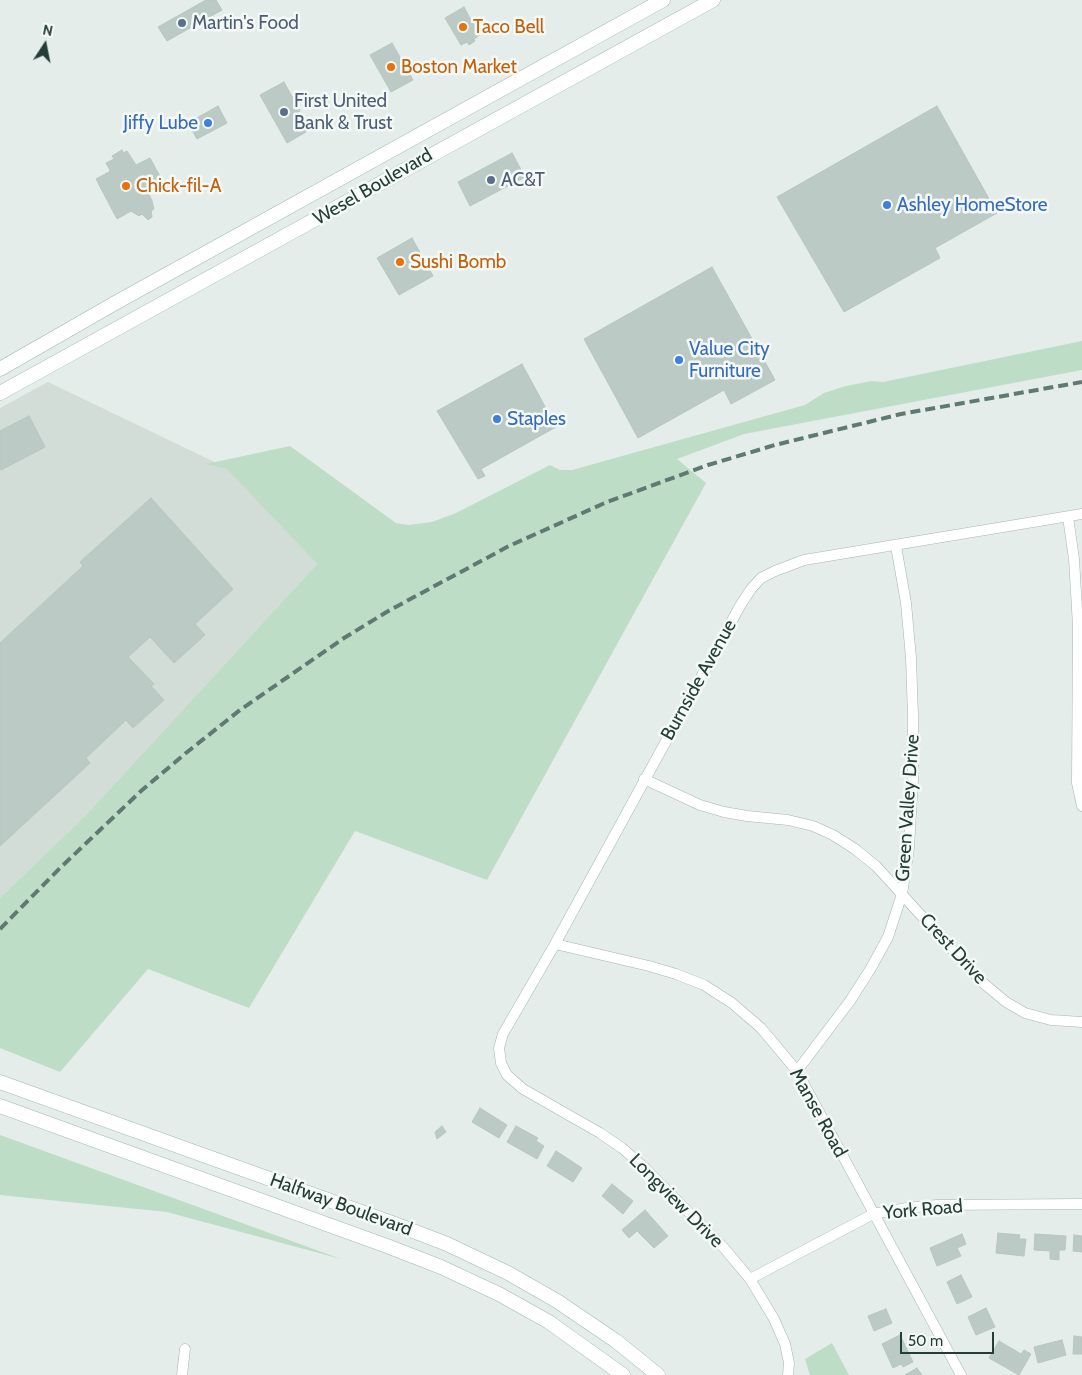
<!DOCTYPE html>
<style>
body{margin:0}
#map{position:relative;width:1082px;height:1375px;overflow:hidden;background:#e4ede9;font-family:Cabin,sans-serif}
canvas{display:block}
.north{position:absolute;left:20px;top:20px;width:50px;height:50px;-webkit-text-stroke:4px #f4f9f7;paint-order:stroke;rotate:11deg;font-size:14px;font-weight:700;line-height:20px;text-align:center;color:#243e37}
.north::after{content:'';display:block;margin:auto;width:18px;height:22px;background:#243e37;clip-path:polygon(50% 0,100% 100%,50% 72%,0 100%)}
.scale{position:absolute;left:900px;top:1332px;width:94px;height:22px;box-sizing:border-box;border:2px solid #243e37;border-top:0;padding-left:6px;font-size:15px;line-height:18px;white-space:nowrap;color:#243e37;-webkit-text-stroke:4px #f4f9f7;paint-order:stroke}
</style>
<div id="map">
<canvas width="1082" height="1375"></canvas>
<div class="north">N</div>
<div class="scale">50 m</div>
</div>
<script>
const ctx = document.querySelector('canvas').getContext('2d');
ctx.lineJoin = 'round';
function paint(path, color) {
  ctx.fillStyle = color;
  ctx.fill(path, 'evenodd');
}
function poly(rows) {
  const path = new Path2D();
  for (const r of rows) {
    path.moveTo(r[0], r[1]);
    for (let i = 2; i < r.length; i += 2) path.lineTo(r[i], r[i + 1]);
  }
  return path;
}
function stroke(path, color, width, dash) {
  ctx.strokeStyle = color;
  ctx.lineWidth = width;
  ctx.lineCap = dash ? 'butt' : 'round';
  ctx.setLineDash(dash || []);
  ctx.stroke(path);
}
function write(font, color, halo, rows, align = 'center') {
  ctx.font = font + ' Cabin,sans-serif';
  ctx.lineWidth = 5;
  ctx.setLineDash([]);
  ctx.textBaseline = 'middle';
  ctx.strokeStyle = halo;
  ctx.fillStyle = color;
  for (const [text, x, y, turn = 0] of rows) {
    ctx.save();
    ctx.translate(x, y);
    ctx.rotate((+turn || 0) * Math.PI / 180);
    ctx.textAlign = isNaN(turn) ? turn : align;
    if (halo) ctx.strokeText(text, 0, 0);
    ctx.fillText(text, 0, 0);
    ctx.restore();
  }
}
paint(poly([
 [48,382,227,468,317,564,86,815,0,898,0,408]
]), '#d2ddd8');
paint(poly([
 [1082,341,1082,370,744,434,677,459,706,483,487,880,355,831,249,1008,148,969,60,1072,0,1048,0,898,86,815,317,564,227,469,206,464,290,446,396,523,408,525,432,522,456,513,550,465,560,470,572,470,805,405,824,393,846,386,871,381,883,382],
 [0,1135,341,1259,167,1212,0,1195],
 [832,1343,849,1375,810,1375,805,1359]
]), '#beddc7');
const building = poly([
 [206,0,216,0,222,10,167,41,158,27,206,0],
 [464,7,471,20,474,18,478,26,476,27,480,35,474,39,475,41,469,45,467,42,461,45,445,18,464,7],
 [392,43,413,80,391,92,370,55,392,43],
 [284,82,300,111,295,114,306,132,287,143,260,95,284,82],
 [218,106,227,123,197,139,188,123,218,106],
 [937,106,997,213,935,248,940,258,844,312,777,197,937,106],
 [122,150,123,153,127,151,136,165,150,158,162,180,148,188,148,192,152,201,154,209,151,211,152,217,148,220,142,214,139,216,131,211,117,219,96,179,109,172,110,170,106,163,114,159,112,156,122,150],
 [512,153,525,177,470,206,458,182,512,153],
 [412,238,433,276,399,295,377,258,412,238],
 [712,267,775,380,731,404,724,390,638,438,584,339,712,267],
 [522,364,556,427,481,469,485,476,478,479,437,411,522,364],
 [29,416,45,447,1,470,0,467,0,431,29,416],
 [151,498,233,589,195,624,205,635,174,663,150,637,128,657,154,684,151,686,164,700,133,728,126,720,86,758,90,763,0,846,0,643,83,566,80,562,151,498],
 [480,1108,507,1125,499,1138,472,1122,480,1108],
 [442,1126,446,1132,437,1139,435,1132,442,1126],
 [516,1126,538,1138,536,1141,544,1146,537,1159,507,1142,516,1126],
 [556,1151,582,1168,573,1182,547,1166,556,1151],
 [612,1184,633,1201,623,1214,602,1196,612,1184],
 [645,1210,668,1236,654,1248,637,1231,629,1238,622,1230,645,1210],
 [998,1233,1020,1235,1019,1239,1026,1239,1024,1256,996,1253,998,1233],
 [962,1234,966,1244,957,1248,961,1256,937,1266,930,1248,962,1234],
 [1035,1234,1066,1236,1065,1250,1059,1250,1059,1260,1050,1259,1050,1251,1034,1250,1035,1234],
 [1074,1235,1082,1236,1082,1252,1073,1251,1074,1235],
 [961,1275,972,1297,957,1304,947,1282,961,1275],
 [986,1308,995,1327,976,1335,968,1317,986,1308],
 [886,1309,892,1323,874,1331,868,1316,886,1309],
 [900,1335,913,1362,903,1367,901,1364,893,1368,882,1344,900,1335],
 [1074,1336,1082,1337,1082,1354,1073,1354,1074,1336],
 [1062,1340,1066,1355,1038,1363,1034,1347,1062,1340],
 [999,1341,1021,1354,1024,1350,1031,1354,1019,1375,989,1358,999,1341],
 [917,1368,922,1375,905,1375,917,1368]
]);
paint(building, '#bccac5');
stroke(building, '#b6c6c0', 1);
const street = poly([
 [1068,517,1074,559,1078,626,1077,783,1082,806],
 [644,779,700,805,724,812,747,816,788,820,813,826,833,835,855,849,876,866,982,982,1006,1002,1025,1013,1051,1020,1082,1022],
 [555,944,649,966,676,974,704,985,732,1003,761,1028,797,1071,961,1375],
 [797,1071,850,1001,871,968,888,937,902,894,909,848,913,778,913,715,911,658,906,603,896,546],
 [750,1279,873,1214,907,1208,937,1205,1082,1204],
 [182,1375,185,1349],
 [788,1375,789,1363,785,1344,774,1319,750,1279,724,1248,646,1169,622,1148,600,1133,523,1089,507,1075,501,1063,499,1048,503,1034,555,944,740,606,751,589,761,578,775,571,804,560,1082,514]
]);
const secondary = poly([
 [0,369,117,302,663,0],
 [0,393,713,0],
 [0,1082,395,1224,447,1244,508,1273,557,1301,616,1341,658,1375],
 [0,1106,387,1246,441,1267,499,1294,549,1322,623,1375]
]);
stroke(street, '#a7b5b0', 11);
stroke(secondary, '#a2b8b1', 15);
stroke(street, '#fff', 10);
stroke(secondary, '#fff', 14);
stroke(poly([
 [0,929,60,868,141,791,186,753,240,710,344,638,390,610,509,546,607,502,708,465,775,445,901,414,1082,382]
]), '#5f7973', 4, [10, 5]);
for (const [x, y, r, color] of [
 [182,23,5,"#5c6f8a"],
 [463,27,5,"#e8710a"],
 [391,67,5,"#e8710a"],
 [284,112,5,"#5c6f8a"],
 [208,123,5,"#3f7fe0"],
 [491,180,5,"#5c6f8a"],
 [126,186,5,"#e8710a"],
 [887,205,5,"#3f7fe0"],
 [400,262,5,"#e8710a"],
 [679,360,5,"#3f7fe0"],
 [497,419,5,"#3f7fe0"]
]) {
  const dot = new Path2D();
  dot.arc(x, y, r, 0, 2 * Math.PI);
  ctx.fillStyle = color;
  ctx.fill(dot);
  stroke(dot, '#f4f9f7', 2);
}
write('19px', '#4e5e75', '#f4f9f7', [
 ["Martin's Food",192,23],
 ["First United",294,101],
 ["Bank & Trust",294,123],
 ["AC&T",501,180]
], 'left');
write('19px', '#c56008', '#f4f9f7', [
 ["Taco Bell",473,27],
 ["Boston Market",401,67],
 ["Chick-fil-A",136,186],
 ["Sushi Bomb",410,262]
], 'left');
write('19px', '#366cbe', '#f4f9f7', [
 ["Jiffy Lube",198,123,"right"],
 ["Ashley HomeStore",897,205],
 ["Value City",689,349],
 ["Furniture",689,371],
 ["Staples",507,419]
], 'left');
write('19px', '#243e37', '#f4f9f7', [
 ["Wesel Boulevard",373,187,-30],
 ["Burnside Avenue",699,680,-61],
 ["Green Valley Drive",908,808,-86],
 ["Crest Drive",953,949,47],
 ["Manse Road",818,1113,61],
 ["Longview Drive",676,1201,45],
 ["Halfway Boulevard",341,1205,20],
 ["York Road",923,1210,-5]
]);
</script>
